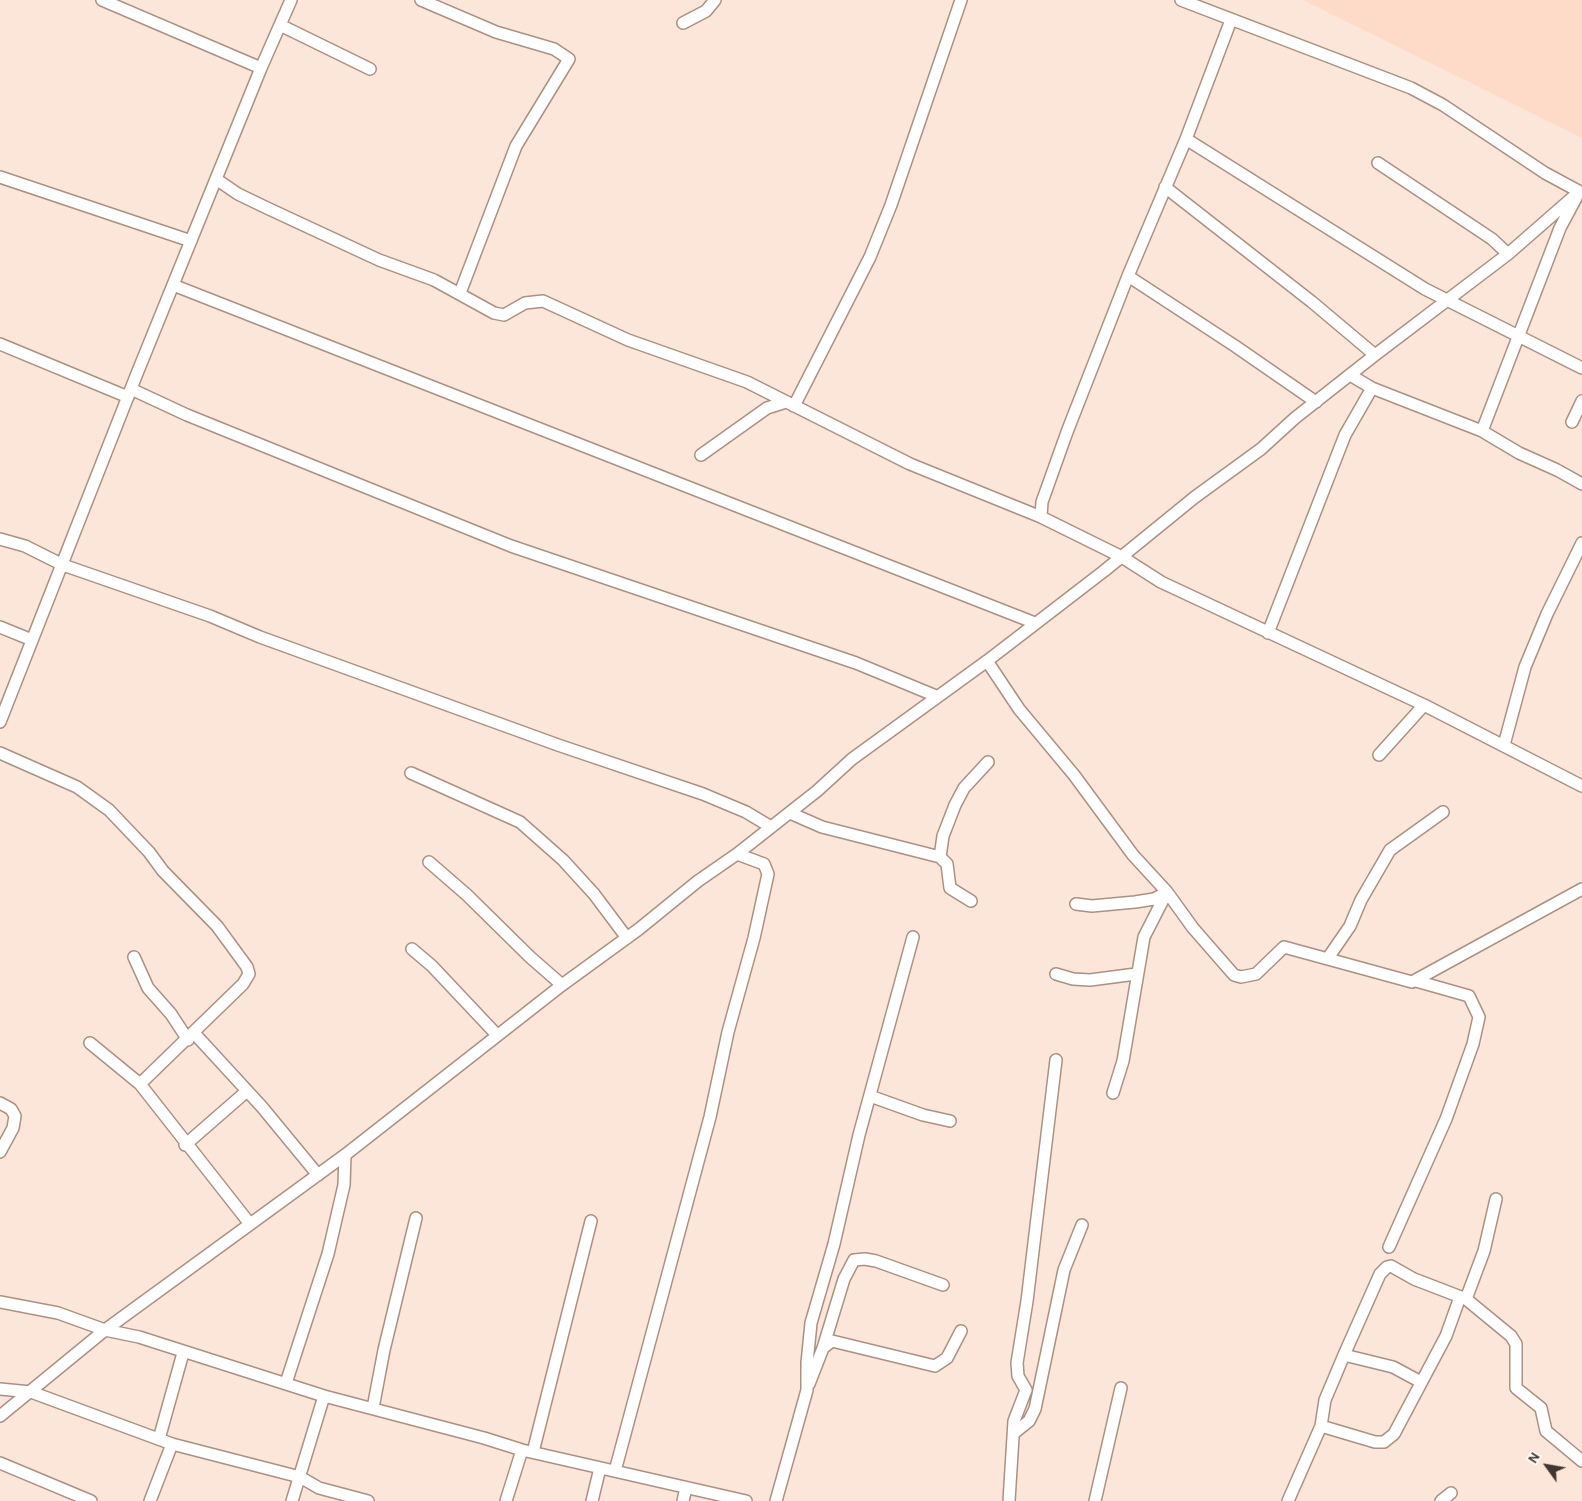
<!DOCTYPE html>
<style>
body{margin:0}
#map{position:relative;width:1582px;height:1501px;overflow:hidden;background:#fce5d9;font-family:Karla,sans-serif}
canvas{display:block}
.north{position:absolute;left:1522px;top:1441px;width:50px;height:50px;-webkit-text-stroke:4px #fcf6f3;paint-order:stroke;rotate:302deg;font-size:14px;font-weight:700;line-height:20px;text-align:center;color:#413630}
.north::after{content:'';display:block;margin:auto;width:18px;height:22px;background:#413630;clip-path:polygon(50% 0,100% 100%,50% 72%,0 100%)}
</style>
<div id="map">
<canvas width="1582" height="1501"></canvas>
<div class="north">N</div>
</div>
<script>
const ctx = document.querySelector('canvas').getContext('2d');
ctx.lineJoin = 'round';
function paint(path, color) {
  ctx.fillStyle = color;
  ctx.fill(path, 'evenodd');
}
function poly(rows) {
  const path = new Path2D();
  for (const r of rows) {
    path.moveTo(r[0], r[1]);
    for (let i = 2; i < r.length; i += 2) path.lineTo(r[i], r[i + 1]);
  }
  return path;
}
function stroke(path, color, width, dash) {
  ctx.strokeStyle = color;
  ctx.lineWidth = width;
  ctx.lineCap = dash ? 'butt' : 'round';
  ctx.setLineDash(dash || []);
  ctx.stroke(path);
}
paint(poly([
 [1303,0,1582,0,1582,138]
]), '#fedbc8');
const minor = poly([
 [102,0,261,68],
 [421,0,496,32,554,49,569,59,516,146,460,293],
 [1181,0,1411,88,1443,105,1545,173,1582,193],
 [1231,20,1186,139,1128,276,1067,432,1042,502,1041,517,1122,557,1161,582,1424,705,1582,786],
 [683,23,706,11,715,0],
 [280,25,370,69],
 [1186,139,1425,289,1582,368],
 [1378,163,1492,239,1508,254],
 [0,177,191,241],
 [216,179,238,194,267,208,379,260,434,280,494,313,504,315,525,303,543,301,628,340,747,382,910,464,1041,517],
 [1165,187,1312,302,1375,355],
 [1128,276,1235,346,1316,402],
 [173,285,1035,623],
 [0,344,128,397],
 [1350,375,1372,388,1482,431,1519,453,1557,470,1582,484],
 [131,389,187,415,511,546,856,663,936,696],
 [794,406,870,257,891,205,961,0],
 [1572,422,1582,401],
 [1482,431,1560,228,1576,198],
 [701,455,767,408,786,402],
 [0,539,25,546,63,565,210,616,260,637,558,745,703,794,746,812,771,827],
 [0,627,32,640],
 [1268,633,1345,435,1372,388],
 [987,661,1019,709,1074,775,1133,855,1167,892,1193,928,1234,975,1241,977,1256,974,1284,947,1412,982,1582,889],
 [0,722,136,376,261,68,291,0],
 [1504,745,1525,667,1547,614,1582,543],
 [0,753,77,787,109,810,149,852,163,871,217,926,247,967,249,974,243,984,140,1084],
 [1379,755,1424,705],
 [411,773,520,822,563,860,594,894,627,938],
 [790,813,822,827,940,857,947,864,950,888,971,901],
 [940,857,943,836,955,805,964,788,988,762],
 [429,862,467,895,530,957,562,985],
 [1076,904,1092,906,1135,902,1154,899,1167,892,1144,937,1123,1061,1113,1093],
 [412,949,432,966,497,1035],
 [134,957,148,988,171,1014,188,1040],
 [1328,958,1350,926,1361,900,1390,850,1443,812],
 [1056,974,1073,979,1090,980,1136,974],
 [194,1033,262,1107,318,1175],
 [90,1043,140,1084,250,1224],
 [870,1096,923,1115,950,1121],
 [0,1103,11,1109,15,1116,13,1128,0,1152],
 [185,1145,247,1091],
 [1389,1247,1446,1119,1473,1044,1479,1017,1469,996,1416,981],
 [1466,1299,1484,1251,1496,1199],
 [0,1302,58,1313,105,1330,139,1337,324,1396,484,1438,522,1450,746,1501],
 [823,1348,844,1279,854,1260,865,1259,876,1261,943,1285],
 [1344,1355,1393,1367,1421,1382],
 [286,1383,328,1254,344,1185,345,1155],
 [809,1384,823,1348,832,1341,935,1366,947,1358,961,1331],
 [0,1389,31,1392,172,1444,300,1477,319,1488,368,1501],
 [373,1408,384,1350,416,1218],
 [0,1416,105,1330,345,1155,562,985,639,929,698,881,737,854,817,791,852,759,987,661,1104,571,1195,497,1261,449,1295,418,1375,355,1508,254,1579,192],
 [1321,1426,1375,1442,1384,1442,1394,1434,1446,1336,1460,1297],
 [1014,1433,1029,1421,1035,1409,1064,1270,1082,1225],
 [159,1439,183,1353],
 [533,1452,591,1221],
 [0,1463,91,1501],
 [615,1471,710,1117,728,1032,754,938,768,874,764,864,737,854],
 [150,1501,172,1444],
 [292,1501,324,1396],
 [506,1501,522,1450],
 [592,1501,600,1468],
 [683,1501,686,1488],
 [776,1501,807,1390,807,1363,811,1323,834,1244,859,1135,913,937],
 [1009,1501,1014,1421,1026,1390,1018,1376,1017,1363,1027,1301,1056,1060],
 [1095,1501,1121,1388],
 [1288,1501,1321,1426,1325,1400,1344,1355,1380,1274,1387,1267,1391,1266,1414,1279,1466,1299,1511,1336,1516,1344,1516,1388,1541,1408,1546,1431,1582,1461],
 [1441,1501,1451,1493]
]);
stroke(minor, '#ab9183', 14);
stroke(minor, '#fff', 11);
</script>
